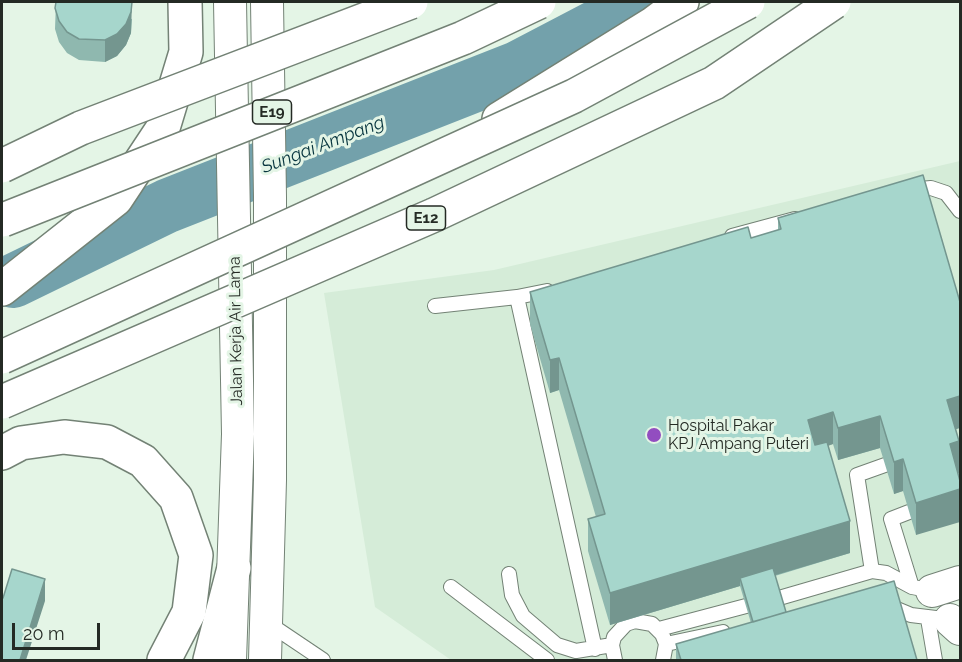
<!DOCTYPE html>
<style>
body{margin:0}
#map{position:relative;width:962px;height:662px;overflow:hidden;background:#e4f5e6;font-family:Raleway,sans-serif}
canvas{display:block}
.frame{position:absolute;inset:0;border:3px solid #242a24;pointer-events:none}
.scale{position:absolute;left:12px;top:623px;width:88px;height:27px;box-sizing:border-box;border:3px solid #242a24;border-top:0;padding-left:8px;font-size:18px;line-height:21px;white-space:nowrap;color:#242a24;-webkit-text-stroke:4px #e4f5e6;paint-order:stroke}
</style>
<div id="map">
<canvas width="962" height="662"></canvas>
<div class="frame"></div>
<div class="scale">20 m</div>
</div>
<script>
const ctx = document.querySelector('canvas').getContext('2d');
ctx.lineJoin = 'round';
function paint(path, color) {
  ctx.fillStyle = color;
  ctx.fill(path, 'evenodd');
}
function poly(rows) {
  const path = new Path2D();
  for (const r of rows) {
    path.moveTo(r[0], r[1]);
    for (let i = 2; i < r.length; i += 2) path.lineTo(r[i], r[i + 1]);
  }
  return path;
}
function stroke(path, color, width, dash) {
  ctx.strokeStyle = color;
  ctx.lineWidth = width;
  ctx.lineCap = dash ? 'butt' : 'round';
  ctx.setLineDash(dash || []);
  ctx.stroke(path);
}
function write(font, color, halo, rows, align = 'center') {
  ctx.font = font + ' Raleway,sans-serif';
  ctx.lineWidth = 6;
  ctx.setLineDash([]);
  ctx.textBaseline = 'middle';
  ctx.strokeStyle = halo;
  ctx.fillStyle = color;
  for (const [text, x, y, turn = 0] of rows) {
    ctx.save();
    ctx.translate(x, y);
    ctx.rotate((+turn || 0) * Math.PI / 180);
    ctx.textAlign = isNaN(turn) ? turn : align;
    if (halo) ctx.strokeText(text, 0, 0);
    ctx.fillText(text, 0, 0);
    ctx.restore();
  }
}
paint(poly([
 [960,161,960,576,948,580,960,643,960,660,451,660,375,607,324,293,494,270]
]), '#d5ecd8');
stroke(poly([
 [13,281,167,206,518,68,644,2]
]), '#73a1ab', 54);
const service = poly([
 [909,190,931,188,946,193,960,211],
 [732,236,795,219],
 [547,291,517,297,595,649],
 [435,306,517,297],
 [909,512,891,519,912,587],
 [872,571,857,475,885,465],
 [509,574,512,595,523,616,557,645,576,651,612,645],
 [451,587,547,660],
 [779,598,872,571,886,573,912,587,934,591],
 [887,605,911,615,952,620],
 [928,619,935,660],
 [268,623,323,660],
 [659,629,746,606],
 [666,644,723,632],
 [615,660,612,645,614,637,626,624,635,621,652,624,662,634,666,644,663,660]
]);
const tertiary = poly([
 [932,591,960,582],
 [950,620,960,629],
 [230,660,238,434,230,2],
 [265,660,270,480,270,197,267,2]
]);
const secondary = poly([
 [210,660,234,568]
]);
const motorway = poly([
 [499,119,654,23,682,2],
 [2,289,116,199,163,128,186,52,185,2],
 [2,453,21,443,64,437,107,442,143,461,176,498,196,555,189,612,164,660]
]);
stroke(service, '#738275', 16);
stroke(tertiary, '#738275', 34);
stroke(secondary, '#738275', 36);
stroke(motorway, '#738275', 36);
stroke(service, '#fff', 14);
stroke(tertiary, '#fff', 32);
stroke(secondary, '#fff', 33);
stroke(motorway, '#fff', 33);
const motorwayBridge = poly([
 [2,166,81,128,411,2],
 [3,220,463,38,539,2],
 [2,357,574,96,748,2],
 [2,402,434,215,714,83,834,2]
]);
stroke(motorwayBridge, '#738275', 36, []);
stroke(motorwayBridge, '#fff', 33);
paint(poly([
 [56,2,132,19,131,33,126,45,117,56,105,62,79,60,67,53,59,42,55,29],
 [778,218,956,429,959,473,916,535,903,491,894,494,880,448,838,460,833,444,828,446,850,553,775,576,786,612,917,660,676,660,676,644,751,623,740,586,610,625,588,551,588,519,596,517,559,390,550,393,530,324,530,292,751,238,778,230]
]), '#8fb8af');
paint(poly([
 [132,2,131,33,126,45,117,56,105,62,105,40],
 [559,358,559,390,550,393,550,360],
 [960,396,960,428,947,432,947,400],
 [833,412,833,444,808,452,808,420],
 [880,416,880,448,838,460,838,428],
 [959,441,959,473,950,476,950,444],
 [903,459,903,491,894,494,894,462],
 [960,489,960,522,916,535,916,503],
 [850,521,850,553,742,585,740,578,740,586,610,625,610,593],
 [45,579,45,601,26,660,20,660]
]), '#74968f');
const building = poly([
 [56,2,132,2,131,12,126,24,117,34,105,40,79,39,67,32,59,21,55,8,56,2],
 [923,175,960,302,960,396,947,400,959,441,950,444,960,481,960,489,916,503,903,459,894,462,880,416,838,428,833,412,808,420,815,445,827,442,850,521,610,593,588,519,605,514,559,358,550,360,530,292,748,227,751,238,781,229,778,218,923,175],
 [773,568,786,612,753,622,740,578,773,568],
 [12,569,45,579,20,660,2,660,2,598,3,598,12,569],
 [894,581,917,660,681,660,676,644,894,581]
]);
paint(building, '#a6d6cc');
stroke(building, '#74968f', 1.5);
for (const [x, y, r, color] of [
 [654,435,8,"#924dc0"]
]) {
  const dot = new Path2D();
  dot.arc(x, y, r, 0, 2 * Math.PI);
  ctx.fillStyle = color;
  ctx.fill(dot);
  stroke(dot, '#e4f5e6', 2);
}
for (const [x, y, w] of [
 [272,112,39],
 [426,218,39]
]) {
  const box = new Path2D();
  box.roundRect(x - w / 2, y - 12, w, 24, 4.5);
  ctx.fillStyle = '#e4f5e6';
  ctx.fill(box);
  stroke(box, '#242a24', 1.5);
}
write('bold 15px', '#242a24', null, [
 ["E19",272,112],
 ["E12",426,218]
]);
write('16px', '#242a24', '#e4f5e6', [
 ["Jalan Kerja Air Lama",236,331,-91]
]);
write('16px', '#242a24', '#e4f5e6', [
 ["Hospital Pakar",668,426],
 ["KPJ Ampang Puteri",668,444]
], 'left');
write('italic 18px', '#07353e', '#e4f5e6', [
 ["Sungai Ampang",323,145,-21]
]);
</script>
